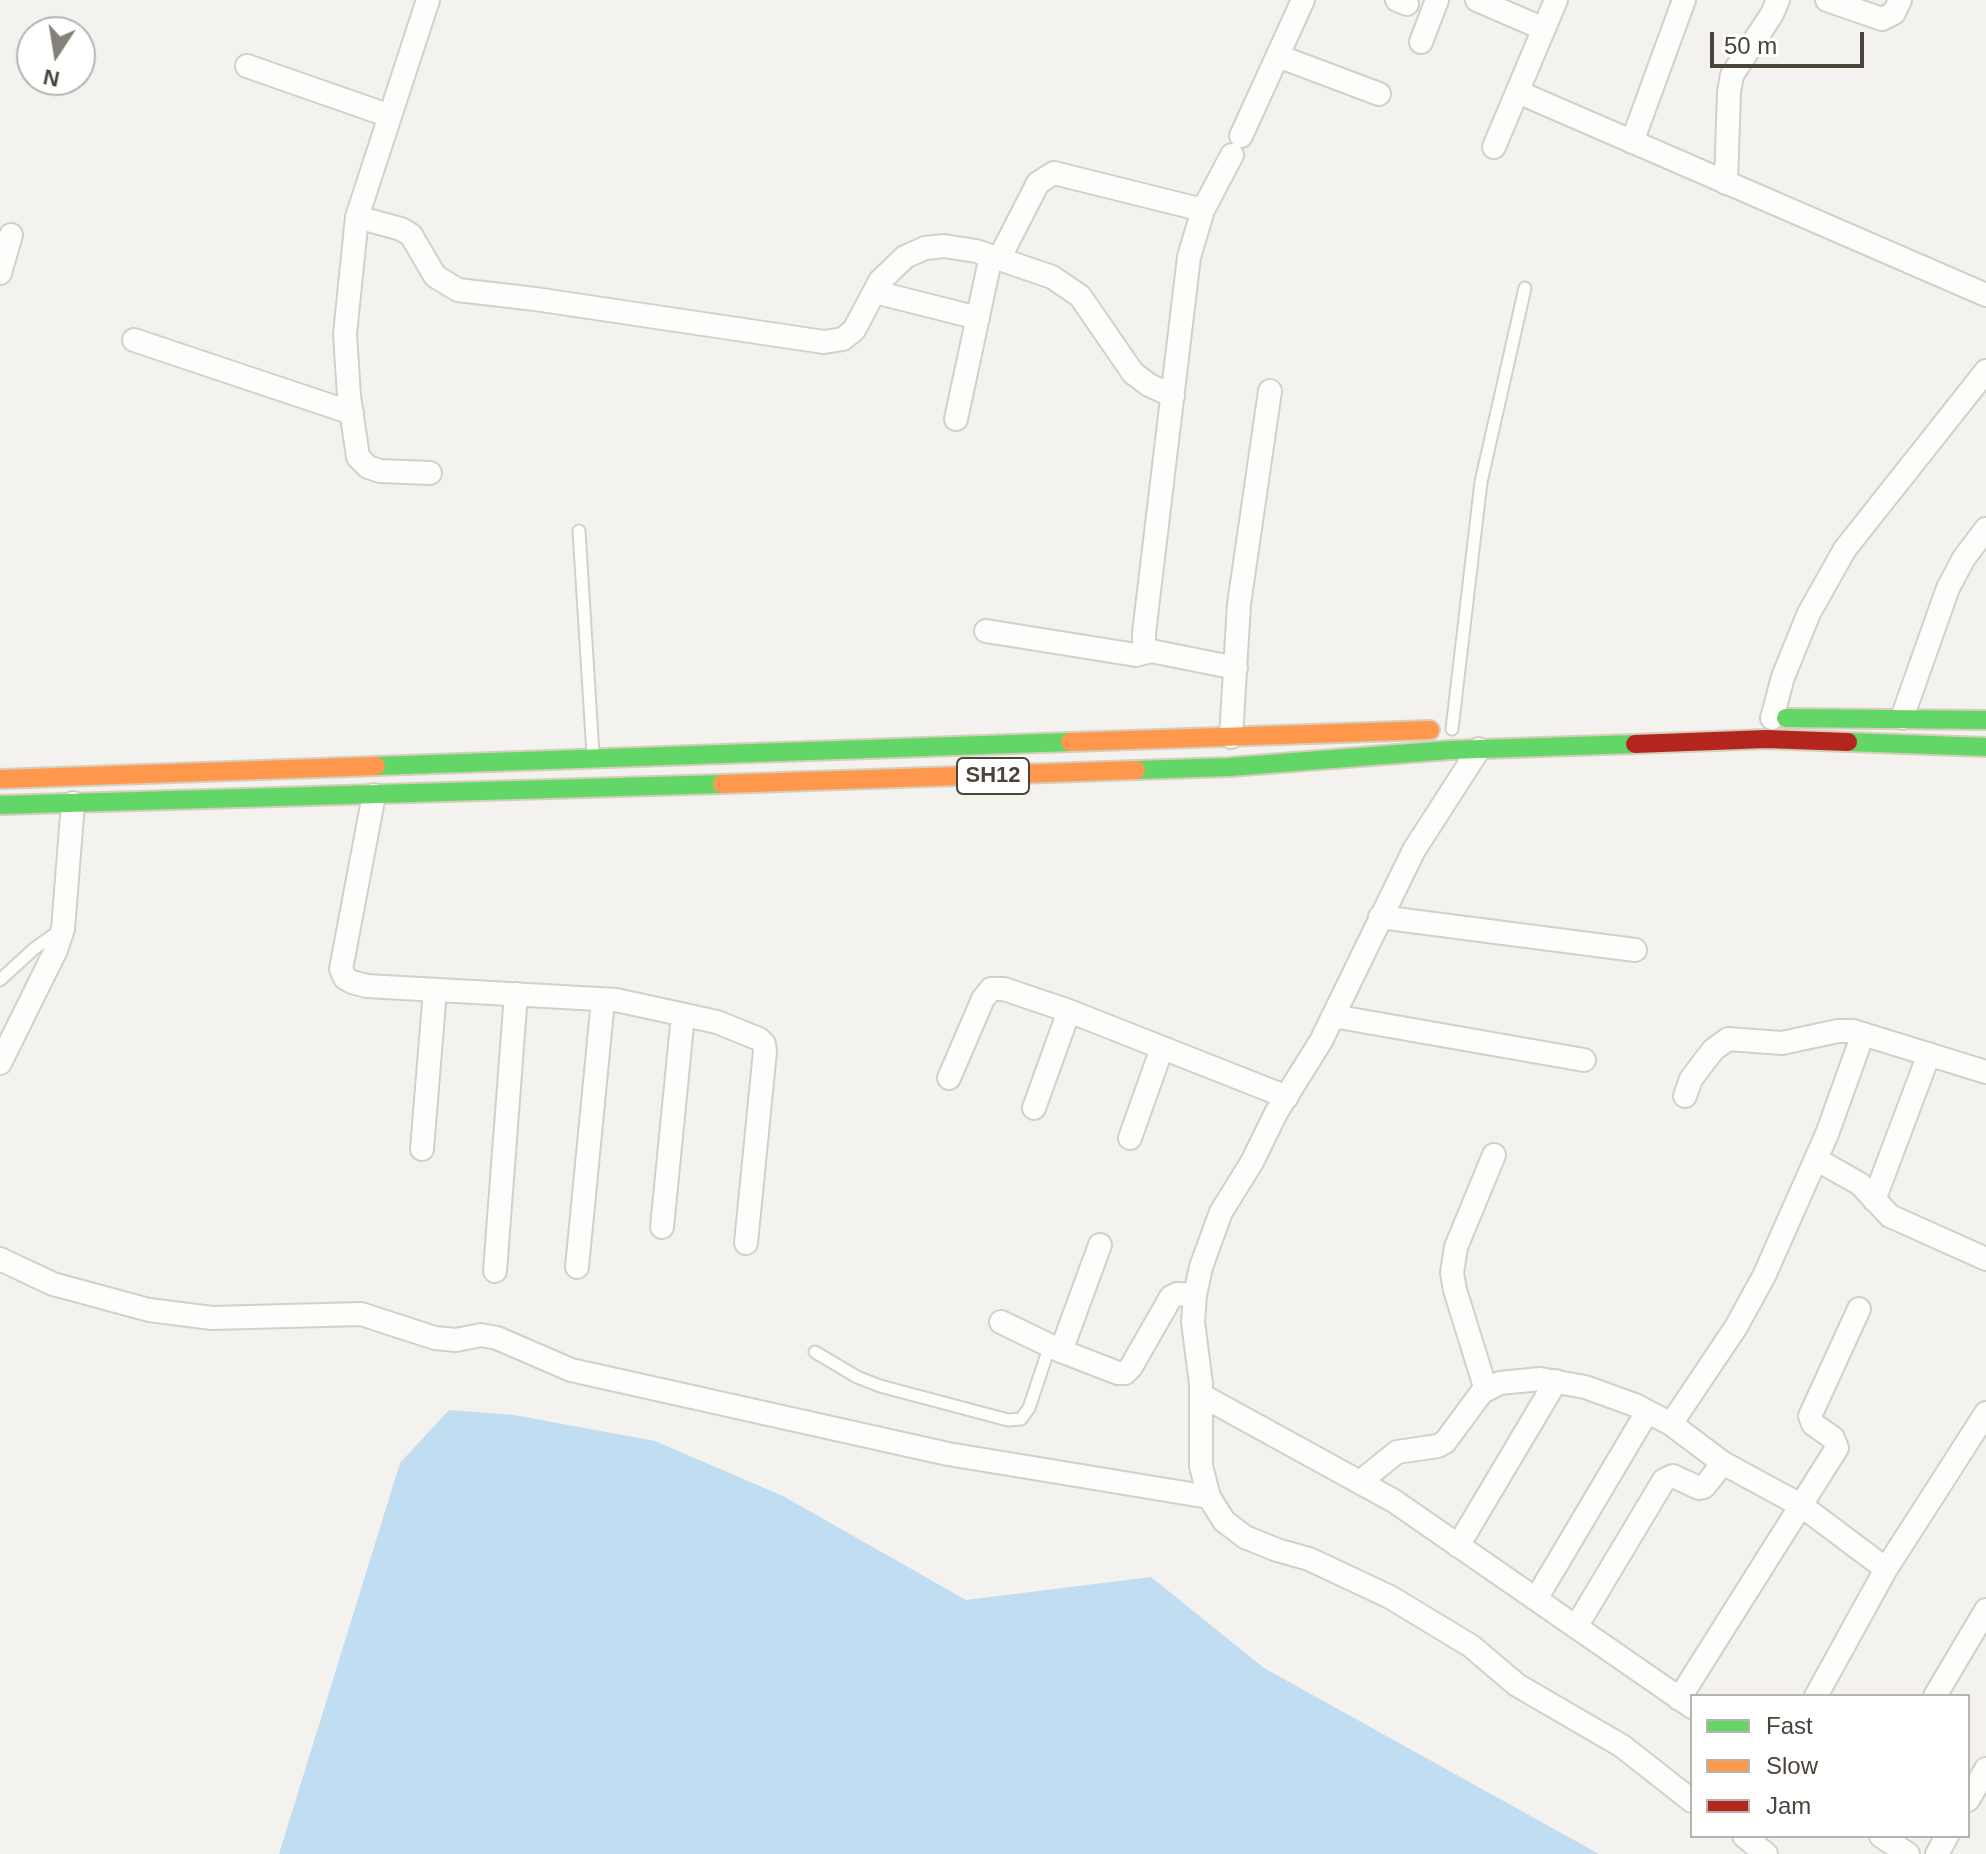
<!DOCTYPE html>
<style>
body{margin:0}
#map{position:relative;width:1986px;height:1854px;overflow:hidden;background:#f4f2ee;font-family:Helvetica,sans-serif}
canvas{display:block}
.legend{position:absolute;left:1690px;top:1694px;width:280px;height:144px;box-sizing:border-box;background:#fff;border:2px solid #b7b4b0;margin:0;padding:10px 14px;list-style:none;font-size:24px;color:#4b4439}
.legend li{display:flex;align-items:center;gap:16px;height:40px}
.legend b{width:40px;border:2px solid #b7b4b0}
.north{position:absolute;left:16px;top:16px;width:80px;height:80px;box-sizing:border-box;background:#fff;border:2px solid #b7b4b0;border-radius:50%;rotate:192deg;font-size:22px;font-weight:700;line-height:32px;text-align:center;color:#4b4439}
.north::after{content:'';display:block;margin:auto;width:28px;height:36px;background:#868178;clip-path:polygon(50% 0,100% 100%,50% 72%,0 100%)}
.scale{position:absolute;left:1710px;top:32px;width:154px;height:36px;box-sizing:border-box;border:4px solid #4b4439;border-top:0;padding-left:10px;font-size:24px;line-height:28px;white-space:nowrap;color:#4b4439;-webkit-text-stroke:6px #fff;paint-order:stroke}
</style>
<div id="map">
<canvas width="1986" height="1854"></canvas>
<ul class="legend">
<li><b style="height:10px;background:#63d668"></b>Fast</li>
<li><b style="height:10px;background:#ff974d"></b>Slow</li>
<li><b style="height:10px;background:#b3261e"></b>Jam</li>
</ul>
<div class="north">N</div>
<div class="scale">50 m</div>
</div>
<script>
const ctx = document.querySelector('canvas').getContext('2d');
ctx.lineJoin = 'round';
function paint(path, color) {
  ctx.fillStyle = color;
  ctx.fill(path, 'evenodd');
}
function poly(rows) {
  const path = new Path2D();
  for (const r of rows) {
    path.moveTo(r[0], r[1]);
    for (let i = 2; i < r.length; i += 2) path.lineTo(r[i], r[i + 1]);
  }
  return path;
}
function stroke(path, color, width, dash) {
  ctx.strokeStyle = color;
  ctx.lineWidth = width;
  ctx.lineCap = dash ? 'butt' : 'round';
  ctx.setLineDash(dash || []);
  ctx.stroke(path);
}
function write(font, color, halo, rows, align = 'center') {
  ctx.font = font + ' Helvetica,sans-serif';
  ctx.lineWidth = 6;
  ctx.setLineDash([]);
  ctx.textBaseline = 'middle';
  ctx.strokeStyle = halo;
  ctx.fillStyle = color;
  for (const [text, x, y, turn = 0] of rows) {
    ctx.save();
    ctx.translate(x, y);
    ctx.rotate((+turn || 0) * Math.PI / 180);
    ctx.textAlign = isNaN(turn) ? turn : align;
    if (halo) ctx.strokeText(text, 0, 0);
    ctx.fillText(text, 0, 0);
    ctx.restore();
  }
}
paint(poly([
 [449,1410,514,1415,655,1441,783,1496,966,1600,1151,1577,1264,1668,1599,1854,279,1854,400,1463]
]), '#c0ddf1');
const lane = poly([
 [579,531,593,754],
 [1452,729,1481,482,1525,288],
 [0,980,35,948,59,931],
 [815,1352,857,1377,880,1386,1008,1420,1021,1419,1029,1408,1050,1345]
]);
const street = poly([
 [428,0,357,217,345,334,349,396,358,457,368,467,380,471,430,473],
 [1397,0,1407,4],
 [1477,0,1544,29],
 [1827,0,1882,19,1894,13,1900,0],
 [1421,42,1437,0],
 [1278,56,1379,94],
 [247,66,390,116],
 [1518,92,1986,295],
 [1241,136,1303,0],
 [1632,142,1684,0],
 [1494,147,1556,0],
 [1232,155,1203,210,1189,257,1144,633,1144,645,1151,651,1236,668],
 [1726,183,1729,92,1732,75,1772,14,1778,0],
 [357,217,401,229,411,235,435,276,458,290,535,299,824,342,843,339,854,330,880,281,905,257,925,248,944,246,976,251,1052,277,1080,296,1133,373,1149,385,1173,396],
 [999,259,1038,183,1054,173,1203,210],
 [0,273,11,235],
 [875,292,978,318],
 [134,340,352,413],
 [956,419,991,256],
 [986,631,1136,655,1151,651],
 [1772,718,1783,677,1809,613,1845,549,1986,371],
 [1902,718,1948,588,1964,558,1986,529],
 [1231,737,1239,604,1270,391],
 [1479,749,1414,850,1321,1041,1276,1113,1252,1162,1221,1212,1201,1267,1195,1295,1193,1322,1201,1384,1201,1466,1209,1497,1224,1521,1245,1537,1277,1550,1309,1559,1390,1597,1471,1646,1517,1685,1622,1746,1692,1801],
 [374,795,341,969,345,978,352,982,367,986,616,1000,717,1022,759,1039,764,1044,765,1051,746,1243],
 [1380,917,1635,950],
 [1333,1016,1584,1060],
 [0,1063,56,950,63,929,73,803],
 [949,1078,983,999,991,989,1004,989,1069,1011,1287,1097],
 [1685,1096,1691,1079,1713,1050,1728,1039,1782,1043,1838,1031,1853,1031,1986,1072],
 [1034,1108,1069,1011],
 [1130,1138,1162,1048],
 [422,1149,435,990],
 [1816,1159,1860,1184,1890,1216,1986,1259],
 [1874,1200,1929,1054],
 [662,1227,683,1015],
 [0,1259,53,1284,149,1310,212,1318,361,1314,435,1338,456,1340,481,1335,497,1338,571,1370,948,1454,1209,1497],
 [577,1267,603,1000],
 [495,1271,516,994],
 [1001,1322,1061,1351,1118,1373,1125,1373,1131,1367,1171,1297,1177,1294,1195,1295],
 [1061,1351,1100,1245],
 [1486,1390,1455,1290,1452,1273,1456,1247,1494,1155],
 [1201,1395,1394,1501,1692,1707],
 [1671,1424,1736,1327,1764,1276,1827,1134,1863,1034],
 [1361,1481,1397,1452,1438,1446,1445,1442,1482,1392,1500,1383,1540,1379,1585,1387,1635,1405,1671,1424,1723,1463,1802,1506,1886,1569],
 [1458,1546,1556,1381],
 [1536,1599,1647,1412],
 [1576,1627,1664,1480,1673,1476,1699,1488,1704,1487,1723,1463],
 [1816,1696,1886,1569,1986,1413],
 [1935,1696,1986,1610],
 [1679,1699,1837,1448,1833,1438,1813,1424,1810,1416,1859,1309],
 [1968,1800,1986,1769],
 [1744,1836,1766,1854],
 [1881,1836,1908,1854],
 [1937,1854,1947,1836]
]);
const fast = poly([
 [1786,718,1986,720],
 [1848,742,1986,747],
 [376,766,1070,742],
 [1136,770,1229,767,1450,750,1635,744],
 [0,805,722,784]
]);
const slow = poly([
 [1070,742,1430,730],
 [0,779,376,766],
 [722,784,1136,770]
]);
const jam = poly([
 [1635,744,1766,739,1848,742]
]);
stroke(lane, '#d2d0cb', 15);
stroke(street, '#d2d0cb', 26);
stroke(fast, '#d6cebb', 22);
stroke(slow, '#d6cebb', 22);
stroke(jam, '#d6cebb', 22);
stroke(lane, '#fdfdfc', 11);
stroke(street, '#fdfdfc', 22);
stroke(fast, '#63d668', 18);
stroke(slow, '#ff974d', 18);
stroke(jam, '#b3261e', 18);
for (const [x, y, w] of [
 [993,776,72]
]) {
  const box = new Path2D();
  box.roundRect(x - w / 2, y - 18, w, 36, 6);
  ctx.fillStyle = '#fff';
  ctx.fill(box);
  stroke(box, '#4b4439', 2);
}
write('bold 22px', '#4b4439', null, [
 ["SH12",993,776]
]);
</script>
